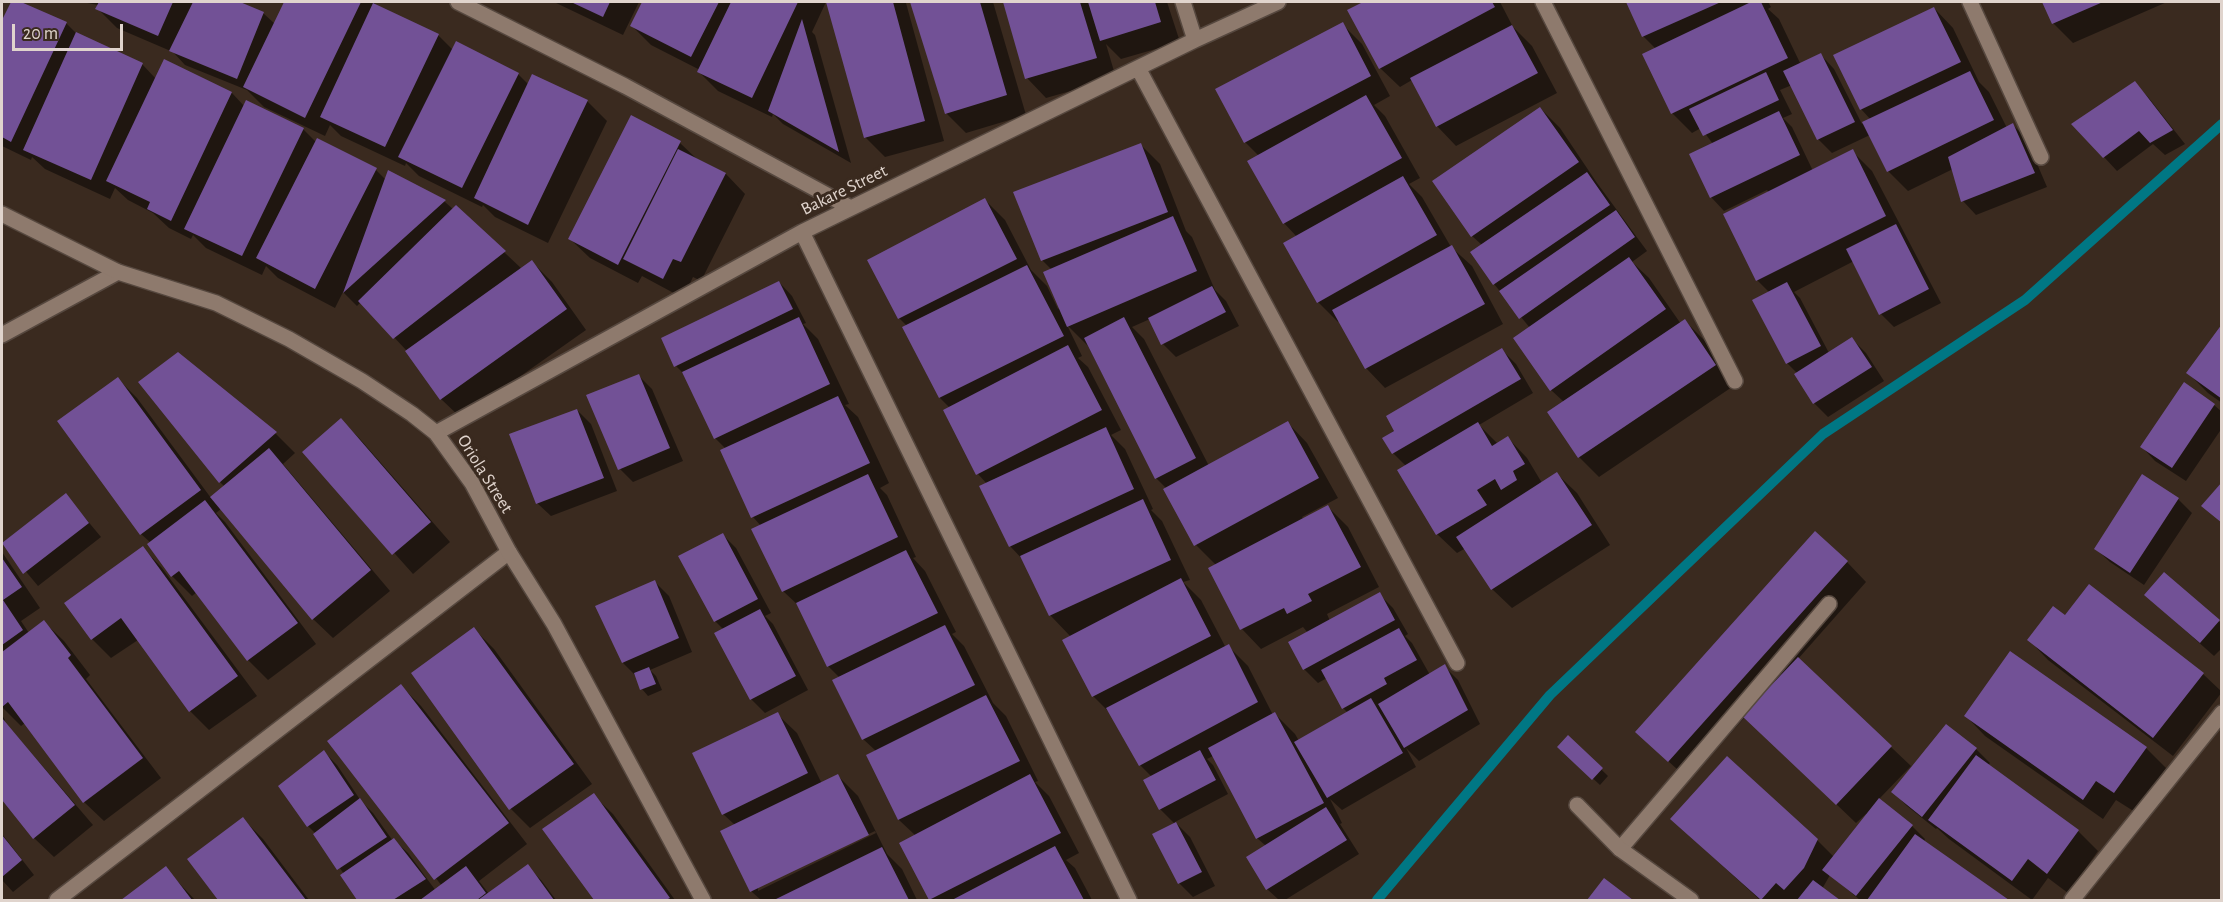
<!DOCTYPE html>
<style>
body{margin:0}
#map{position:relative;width:2223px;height:902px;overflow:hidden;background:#3a2a1f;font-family:"Alegreya Sans",sans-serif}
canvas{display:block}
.frame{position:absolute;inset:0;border:3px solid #e0d4cd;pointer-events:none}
.scale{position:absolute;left:12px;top:24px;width:111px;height:27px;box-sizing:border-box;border:3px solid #e0d4cd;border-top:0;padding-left:8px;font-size:18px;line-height:21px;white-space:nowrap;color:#e0d4cd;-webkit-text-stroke:4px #3a2a1f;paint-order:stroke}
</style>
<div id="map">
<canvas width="2223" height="902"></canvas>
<div class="frame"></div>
<div class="scale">20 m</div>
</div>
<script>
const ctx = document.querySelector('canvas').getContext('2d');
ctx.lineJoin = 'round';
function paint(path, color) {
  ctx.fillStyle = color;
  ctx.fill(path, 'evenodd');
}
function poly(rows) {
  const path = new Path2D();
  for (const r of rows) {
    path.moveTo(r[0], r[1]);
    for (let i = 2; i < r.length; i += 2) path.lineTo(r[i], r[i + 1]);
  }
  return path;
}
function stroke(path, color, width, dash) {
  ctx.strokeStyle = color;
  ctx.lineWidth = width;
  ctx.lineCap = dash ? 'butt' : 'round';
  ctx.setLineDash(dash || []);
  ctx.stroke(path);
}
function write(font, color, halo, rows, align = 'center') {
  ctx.font = font + ' "Alegreya Sans",sans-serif';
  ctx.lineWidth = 6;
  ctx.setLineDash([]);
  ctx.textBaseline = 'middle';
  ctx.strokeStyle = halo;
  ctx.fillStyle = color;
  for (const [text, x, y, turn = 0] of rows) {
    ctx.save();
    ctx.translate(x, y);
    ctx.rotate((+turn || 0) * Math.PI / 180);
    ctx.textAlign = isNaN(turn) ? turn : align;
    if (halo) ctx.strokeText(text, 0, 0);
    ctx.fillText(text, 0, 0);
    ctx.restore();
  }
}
paint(poly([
 [13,2,18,2,66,23,78,35,142,64,156,79,232,93,245,107,303,129,317,143,376,170,386,180,389,172,445,202,454,210,456,207,522,269,532,262,552,282,586,330,461,418,441,399,406,350,361,302,357,306,343,292,335,308,278,278,266,266,262,275,206,248,193,235,191,239,169,228,153,213,128,200,115,188,110,199,45,169,32,157,31,160,2,146,2,23],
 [82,2,237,2,263,13,275,24,286,2,373,2,379,7,438,35,453,50,518,74,529,85,587,101,607,121,548,243,495,217,483,205,482,207,419,176,406,163,405,166,341,136,330,125,325,136,264,107,247,90,185,65,173,52,117,28,97,8,98,5],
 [554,2,639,2,623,35],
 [643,2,826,2,812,32,815,35,851,163,783,124,773,114,772,117,718,91,699,72,700,70,651,45,632,26],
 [828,2,905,2,906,3,944,141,885,157,865,137],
 [911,2,993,2,1026,115,966,133,946,113],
 [1005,2,1167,2,1180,42,1121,59,1106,44,1116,78,1046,98,1027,78],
 [1367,2,1500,2,1513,27,1532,46,1557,93,1456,146,1437,126,1412,80,1400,87,1380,68,1349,11],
 [1627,2,1768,2,1771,7,1768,9,1779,19,1801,65,1821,55,1834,69,1862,124,1871,120,1861,109,1934,8,1953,28,1979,82,1989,92,2007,128,2013,125,2026,138,2047,187,1976,215,1963,201,1953,169,1908,191,1888,171,1870,135,1832,153,1818,139,1792,85,1780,90,1792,114,1783,118,1792,127,1813,171,1852,151,1872,171,1941,303,1894,327,1881,314,1854,261,1794,292,1800,298,1829,353,1852,339,1866,353,1884,381,1828,417,1814,403,1796,374,1797,373,1787,363,1770,293,1757,280,1769,193,1767,190,1724,211,1711,197,1713,144,1701,128,1692,133,1672,113,1656,49,1643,36],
 [2044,2,2167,2,2073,43,2053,23],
 [1342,24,1362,44,1390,96,1374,105,1385,116,1420,178,1409,184,1422,197,1451,247,1472,266,1503,324,1385,388,1366,368,1340,320,1338,322,1318,302,1297,237,1284,223,1259,156,1245,142],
 [2134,83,2148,97,2185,144,2165,155,2153,144,2117,171,2104,157],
 [1540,108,1560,128,1597,183,1647,251,1632,262,1649,278,1681,324,1685,321,1704,340,1735,385,1599,477,1579,457,1549,412,1564,402,1551,390,1530,328,1494,284,1472,252,1482,245,1472,236],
 [631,117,680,143,699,161,726,174,745,194,701,281,693,277,683,298,642,276,638,283,590,258,570,239],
 [1140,144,1160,164,1186,231,1192,237,1215,290,1226,301,1239,326,1176,357,1163,344,1150,319,1132,327,1144,339,1209,466,1288,423,1307,443,1338,498,1302,517,1304,520,1328,507,1348,527,1379,587,1327,614,1330,621,1379,594,1393,608,1408,634,1405,636,1412,643,1430,675,1444,666,1458,680,1480,724,1419,761,1406,748,1416,767,1342,810,1330,799,1342,823,1340,824,1359,854,1285,900,1279,900,1267,889,1248,858,1266,846,1257,838,1213,756,1207,759,1213,765,1228,794,1175,822,1190,837,1215,886,1193,897,1179,883,1175,824,1160,809,1152,777,1140,765,1112,715,1093,696,1064,641,1071,637,1050,615,1024,561,1010,546,987,484,978,474,945,411,950,408,940,398,907,326,899,318,869,260,985,200,1005,220,1031,270,1047,286,1058,309,1061,307,1052,270,1042,260],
 [1067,325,1088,346,1156,478,1167,489,1196,545,1216,565,1210,569,1242,629,1261,649,1303,627,1308,633,1304,669,1318,683,1327,678,1343,708,1348,713,1299,741,1295,734,1275,714,1273,715,1248,666,1228,646,1226,648,1201,600,1183,582,1190,580,1162,521,1151,510,1153,509,1125,449,1111,435,1121,430,1088,367,1078,358,1082,356],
 [779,282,792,296,806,323,803,324,818,339,849,404,845,405,858,417,889,483,880,488,887,495,916,557,913,558,925,571,956,632,952,634,964,646,993,703,1006,716,1038,781,1035,782,1049,796,1079,853,1066,860,1075,868,1092,900,931,900,901,844,916,836,899,820,868,755,876,751,863,739,840,678,828,666,800,607,783,591,761,526,753,517,726,449,715,438,686,376,676,366],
 [2222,327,2222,403,2208,393,2188,373],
 [1502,350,1516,364,1533,393,1479,425,1498,444,1508,438,1527,458,1542,483,1557,474,1577,493,1610,545,1512,608,1492,589,1466,548,1457,553,1437,534,1406,466,1393,453,1384,438],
 [178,354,276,434,295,453,283,464,390,591,333,638,313,619,221,509,216,513,225,522,316,644,268,680,248,660,197,592,192,596,172,576,149,545,151,543,141,534,118,379,137,398,211,498,225,487,220,482],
 [638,375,652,389,683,461,633,482,620,469],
 [2214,405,2222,412,2222,428,2186,481,2155,461,2142,447],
 [577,410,591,424,617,491,551,516,537,503],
 [341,420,360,439,450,542,413,574,304,452],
 [66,495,101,537,38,586,3,544],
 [2178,499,2192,513,2144,585,2110,562,2096,549],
 [723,535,736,548,771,613,765,616,773,624,808,690,765,713,751,699,723,629,715,621],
 [143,548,162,568,257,696,209,730,190,711,138,640,111,658,92,639],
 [2,552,40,608,21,621,29,633,44,622,64,641,90,675,86,679,161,778,104,821,84,802,25,723,21,726,2,707],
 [1847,562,1866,582,1798,659,1911,766,1879,799,1912,826,1925,839,1924,842,2007,900,1860,900,1830,875,1822,889,1837,900,1760,900,1692,838,1817,840,1834,857,1867,815,1866,814,1856,823,1745,717,1689,780,1657,751],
 [2164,574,2222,624,2222,648,2214,656,2160,608],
 [655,582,669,596,692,652,650,670,656,676,662,690,648,696,642,689,637,677,623,663],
 [2065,617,2203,674,2222,692,2173,756,2048,660,2029,640],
 [474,629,494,649,592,784,530,828,511,809],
 [2011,653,2146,748,2166,768,2135,812,2116,800,2103,819,1985,736,1966,716],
 [401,686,421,706,527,844,479,881,489,894,527,866,541,880,556,900,359,900,342,876,344,874,316,834,308,826,324,752,337,765,361,801,373,813,393,841,394,840,408,853,436,891,442,886,329,742],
 [777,714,797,733,822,784,838,776,858,796,887,854,902,869,917,900,761,900,752,892,722,831,735,825,723,814],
 [875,831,876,833,758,891,758,887],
 [2,715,5,720,4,721,93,825,54,857,34,838,2,798],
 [1568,737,1608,776,1600,785,1559,747],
 [1976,749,1990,763,1988,765,2078,831,2098,851,2068,893,2048,878,2032,900,1949,839,1937,828,1936,829,1907,806,1893,792],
 [593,795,613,814,675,900,596,900,544,829],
 [243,819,263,839,309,900,220,900,189,860],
 [2,834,34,875,13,892,2,880],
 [165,868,195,900,123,900],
 [1605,880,1631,900,1589,900]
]), '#0007');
stroke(poly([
 [1377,900,1550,695,1823,434,2025,300,2222,124]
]), '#007784', 10);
paint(poly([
 [11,2,21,2,67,22,11,142,2,137,2,20],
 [99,2,173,2,158,36,95,9],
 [193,2,240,2,264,12,237,79,169,51],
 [284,2,361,2,305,118,243,87],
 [571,2,610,2,603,17],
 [642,2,719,2,691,57,630,26],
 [731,2,798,2,752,98,697,72],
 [826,2,893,2,925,121,864,138],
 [910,2,980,2,1007,95,945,114],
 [1003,2,1080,2,1097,58,1025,79],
 [1088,2,1155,2,1161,22,1100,41],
 [1363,2,1492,2,1495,7,1379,69,1347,10],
 [1626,2,1721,2,1642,37],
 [1751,2,1761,2,1788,58,1671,114,1642,54],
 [2042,2,2103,2,2052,24],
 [373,3,439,34,385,147,320,117],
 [1934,7,1961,62,1860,110,1833,55],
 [802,19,839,152,768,111],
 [1343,22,1371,76,1244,143,1215,89],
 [1512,25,1538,73,1436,127,1410,78],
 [76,32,143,63,91,180,23,150],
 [456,41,519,73,462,188,398,157],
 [1821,53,1855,122,1817,140,1783,71],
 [164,59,232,92,171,221,147,209,150,202,106,181],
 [1970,71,1994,120,1887,172,1862,122],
 [1766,72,1779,100,1703,136,1689,109],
 [532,74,588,100,528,225,474,198],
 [2135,81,2173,130,2150,143,2139,131,2103,158,2071,124],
 [1366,95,1402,158,1283,224,1247,161],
 [246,100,304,128,242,256,184,229],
 [1540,107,1579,162,1471,237,1432,181],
 [1779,111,1800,155,1710,198,1689,154],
 [631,115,681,141,618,265,568,239],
 [2013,123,2035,173,1961,202,1948,157],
 [317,138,377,168,315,289,256,258],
 [1141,143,1168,212,1041,261,1013,192],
 [678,149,726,173,681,262,673,259,663,279,623,259],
 [1853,149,1886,216,1756,281,1723,214],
 [388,170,446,200,343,293],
 [1587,172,1610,205,1493,285,1470,252],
 [1403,176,1437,235,1317,303,1283,243],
 [985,198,1017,259,898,319,867,260],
 [456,205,506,251,393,339,358,301],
 [1616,210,1635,237,1519,319,1499,291],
 [1173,216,1197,271,1067,327,1043,272],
 [1896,224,1929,289,1879,315,1846,249],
 [1452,245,1485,304,1365,369,1332,310],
 [1629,257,1666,309,1550,391,1513,338],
 [532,260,567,309,440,400,405,351],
 [1027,265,1064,336,939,398,902,327],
 [779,281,793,309,674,367,661,338],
 [1787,282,1821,346,1786,364,1752,300],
 [1212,286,1226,312,1161,345,1148,318],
 [799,317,830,384,714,439,682,372],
 [1124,317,1196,458,1155,479,1084,338],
 [1685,319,1716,365,1578,458,1547,412],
 [2222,324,2222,399,2186,373],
 [1852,337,1872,367,1813,404,1794,374],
 [1068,345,1102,410,976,475,943,410],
 [1502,348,1521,379,1392,454,1382,438,1394,431,1386,416],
 [178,352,277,432,219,483,138,382],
 [639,374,670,448,618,470,586,395],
 [118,377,201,490,140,535,57,421],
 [2184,382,2215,404,2172,468,2140,447],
 [838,396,870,463,751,518,720,450],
 [577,409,604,478,536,504,509,434],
 [341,418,431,522,392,555,302,452],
 [1288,421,1319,478,1194,546,1163,489],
 [1478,422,1492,446,1508,436,1525,464,1513,471,1517,480,1501,490,1495,479,1477,490,1487,505,1436,535,1397,470],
 [1106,427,1134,489,1009,547,979,486],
 [269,448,371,570,312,620,210,497],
 [1557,472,1592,525,1491,590,1456,537],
 [868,474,898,537,782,592,751,529],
 [2142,474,2179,498,2130,573,2094,549],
 [2222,482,2222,523,2201,506],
 [66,493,89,523,23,574,2,543],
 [1143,499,1171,560,1049,616,1020,556],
 [205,500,298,623,247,661,179,571,171,577,147,544],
 [1328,505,1361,567,1308,594,1312,601,1287,614,1284,608,1240,630,1208,568],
 [1815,531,1848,561,1668,762,1635,732],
 [723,533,758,599,714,622,678,556],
 [143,546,238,676,189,712,121,618,91,640,64,603],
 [906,550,938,613,827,667,796,603],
 [2,558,22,587,3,600,23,630,2,645],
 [2164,572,2220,620,2200,643,2144,595],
 [1181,578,1211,636,1092,697,1062,640],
 [655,580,679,638,622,663,595,606],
 [2089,584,2204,673,2153,738,2027,640,2053,606,2065,615],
 [1380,592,1395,620,1303,670,1288,642],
 [760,609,796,676,750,700,714,633],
 [44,620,71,655,68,658,143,758,83,803,8,702,2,707,2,652],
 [945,625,975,685,862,740,832,680],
 [474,627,574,764,509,810,411,673],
 [1399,628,1417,660,1384,678,1387,684,1342,709,1321,670],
 [1229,644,1258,702,1139,766,1106,708],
 [2010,651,2147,747,2114,793,2096,781,2083,800,1964,716],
 [1798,657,1892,746,1836,805,1742,716],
 [1445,664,1468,710,1404,748,1378,704],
 [649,667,656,684,640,690,634,673],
 [401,684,509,823,434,880,327,741],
 [986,695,1020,761,898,820,866,755],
 [1371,698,1403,753,1327,798,1294,742],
 [778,712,808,773,722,815,692,753],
 [1275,712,1324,803,1256,839,1208,748],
 [2,718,75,805,33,839,2,800],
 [1946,724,1977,748,1922,817,1891,792],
 [1568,735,1603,768,1592,780,1557,747],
 [324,750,354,795,307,827,278,786],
 [1200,750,1216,780,1159,810,1143,780],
 [1976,755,2079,830,2047,874,2028,859,2012,881,1928,820],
 [1727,756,1818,839,1804,868,1784,890,1776,883,1761,900,1670,819],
 [838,774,869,835,750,892,720,831],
 [1030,774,1061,833,929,900,899,843],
 [594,793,670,898,666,900,594,900,542,829],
 [360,798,387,837,337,870,313,834],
 [1879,798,1913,825,1856,896,1822,870],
 [1326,807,1347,840,1266,890,1246,857],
 [243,817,306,900,218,900,187,859],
 [1176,822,1202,872,1178,884,1152,834],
 [1915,834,2009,900,1867,900],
 [2,835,22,860,2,877],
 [394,838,426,879,393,900,357,900,340,875],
 [1055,846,1084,900,952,900],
 [882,847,909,900,774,900],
 [528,864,554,900,478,900],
 [166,866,192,900,121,900],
 [466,866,486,893,477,900,420,900],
 [1604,878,1633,900,1587,900],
 [1813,880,1840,900,1797,900]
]), '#725196');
const lane = poly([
 [1620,849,1829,604]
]);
const street = poly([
 [458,2,625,86,851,208],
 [1183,2,1195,40],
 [1543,2,1735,381],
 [1970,2,2041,157],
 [1138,68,1457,663],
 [802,232,1129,900],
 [2,335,118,272],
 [436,433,802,232,1195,40,1278,2],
 [1577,805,1620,849,1691,900],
 [57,900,509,552],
 [2072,900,2222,713]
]);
const secondary = poly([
 [2,214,118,272,216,303,289,339,362,381,412,414,436,433,472,483,509,552,554,624,703,900]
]);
stroke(lane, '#56483f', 18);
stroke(street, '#56483f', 18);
stroke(secondary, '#56483f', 18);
stroke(lane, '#8e7a6d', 15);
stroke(street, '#8e7a6d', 15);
stroke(secondary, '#8e7a6d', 15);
write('18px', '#e0d4cd', '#3a2a1f', [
 ["Bakare Street",844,190,-26],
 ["Oriola Street",485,474,58]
]);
</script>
